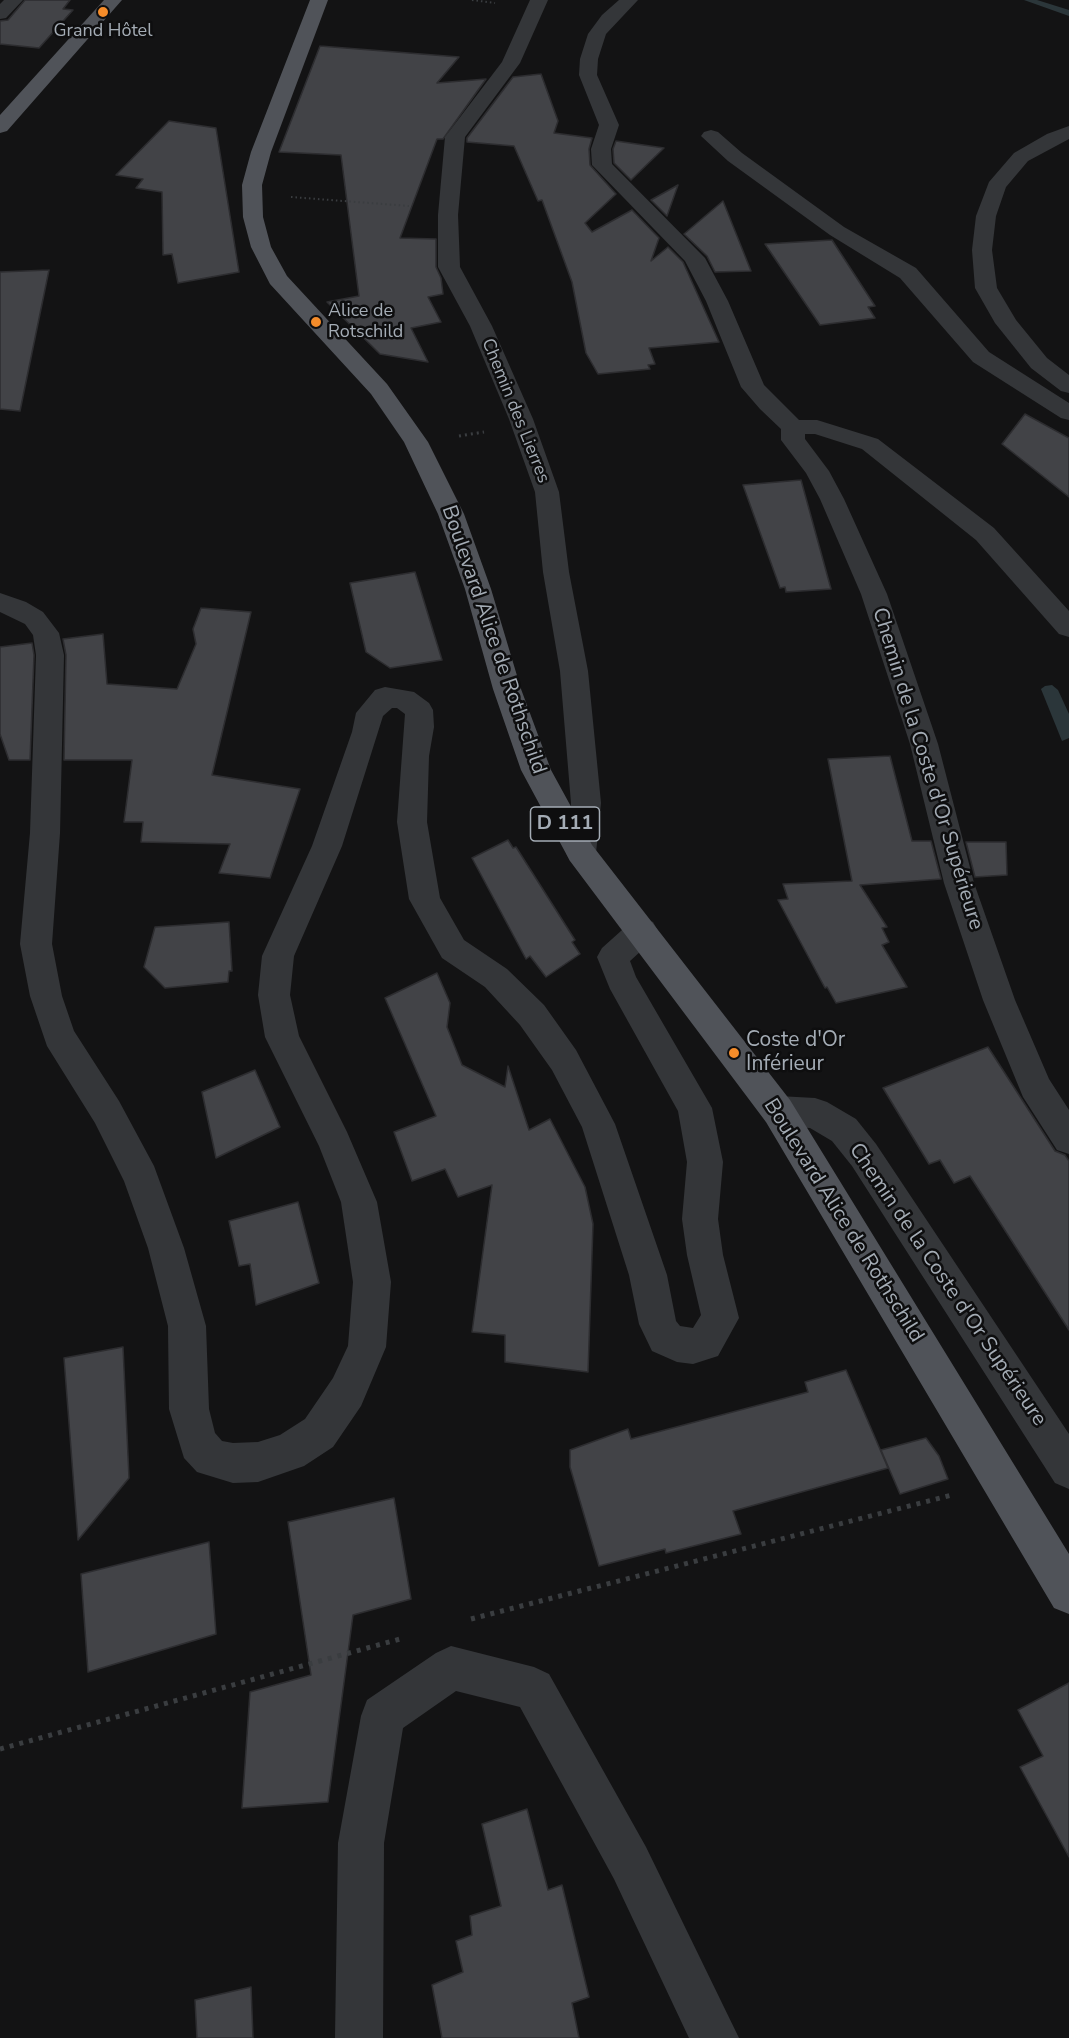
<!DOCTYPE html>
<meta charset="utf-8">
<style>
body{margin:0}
canvas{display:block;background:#131314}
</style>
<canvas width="1069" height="2038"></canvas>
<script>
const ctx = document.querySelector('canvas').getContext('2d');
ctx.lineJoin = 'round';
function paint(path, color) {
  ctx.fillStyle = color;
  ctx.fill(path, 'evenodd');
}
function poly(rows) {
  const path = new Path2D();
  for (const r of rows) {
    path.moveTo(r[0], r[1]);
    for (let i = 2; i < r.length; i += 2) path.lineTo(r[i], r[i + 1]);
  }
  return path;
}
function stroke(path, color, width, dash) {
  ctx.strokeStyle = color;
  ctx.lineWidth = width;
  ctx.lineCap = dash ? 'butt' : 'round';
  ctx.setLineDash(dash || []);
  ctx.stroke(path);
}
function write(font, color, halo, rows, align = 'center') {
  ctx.font = font + ' "Nunito Sans",sans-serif';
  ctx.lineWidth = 5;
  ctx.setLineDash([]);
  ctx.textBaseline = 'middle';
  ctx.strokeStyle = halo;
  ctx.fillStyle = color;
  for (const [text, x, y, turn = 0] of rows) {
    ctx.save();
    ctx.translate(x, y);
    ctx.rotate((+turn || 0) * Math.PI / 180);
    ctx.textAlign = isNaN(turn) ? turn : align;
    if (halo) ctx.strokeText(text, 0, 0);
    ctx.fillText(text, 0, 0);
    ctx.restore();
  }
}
paint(poly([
 [1052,685,1058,690,1069,714,1069,738,1062,741,1041,689,1045,686]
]), '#2b363a');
paint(poly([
 [1024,0,1037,0,1069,10,1069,16,1024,0]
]), '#2b363a');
const building = poly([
 [25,0,70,0,63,9,73,10,39,48,0,44,0,21,8,20,25,0],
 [320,46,459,57,437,83,486,79,443,139,437,139,400,238,436,239,436,267,441,278,443,294,428,297,441,322,411,328,428,362,380,354,327,302,359,296,341,155,279,152,320,46],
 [541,74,558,121,554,133,592,138,589,149,590,165,616,194,585,223,592,232,632,210,659,238,651,261,668,247,683,262,719,342,649,348,655,364,648,365,650,369,598,374,586,353,572,282,542,200,538,201,514,146,467,142,467,138,513,77,541,74],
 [169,121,216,128,239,272,178,283,172,254,163,255,162,192,136,188,143,179,116,175,169,121],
 [616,141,664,148,631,180,614,163,613,149,616,141],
 [678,185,667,216,651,200,678,185],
 [723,201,751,271,715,272,707,256,684,234,723,201],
 [832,240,875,306,868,307,875,318,820,325,765,244,832,240],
 [49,270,20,411,0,409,0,272,49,270],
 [1025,414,1069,438,1069,497,1002,444,1025,414],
 [801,480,831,589,786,592,785,587,780,588,743,485,801,480],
 [415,572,442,660,390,668,366,652,350,583,415,572],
 [201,608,251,612,212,775,300,789,270,878,219,873,230,844,141,842,143,822,124,822,132,760,64,760,66,655,63,639,103,634,107,684,177,689,196,644,193,629,201,608],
 [32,643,34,655,30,760,9,760,0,734,0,647,32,643],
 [890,756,912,841,931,841,941,879,860,885,887,927,882,928,889,942,882,945,907,987,836,1003,827,987,825,988,778,900,788,899,783,884,852,881,828,759,890,756],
 [508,840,513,848,516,847,575,940,572,942,580,954,546,977,530,956,526,959,472,858,508,840],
 [966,842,1006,842,1007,875,975,877,966,842],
 [229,922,232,971,229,971,228,982,165,988,144,967,155,927,229,922],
 [437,973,450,1003,447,1027,462,1065,505,1087,508,1066,529,1130,550,1119,585,1187,593,1224,588,1372,505,1362,505,1335,472,1332,492,1185,458,1197,445,1169,412,1181,394,1132,436,1116,385,998,437,973],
 [988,1047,1055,1151,1065,1155,1069,1161,1069,1330,970,1176,954,1183,940,1160,929,1164,883,1088,988,1047],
 [255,1070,280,1127,216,1158,202,1092,255,1070],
 [298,1202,319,1283,256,1305,250,1264,239,1266,229,1221,298,1202],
 [123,1347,129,1478,78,1540,64,1358,123,1347],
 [846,1370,888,1468,733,1511,741,1534,666,1553,665,1549,599,1566,570,1467,570,1450,628,1429,631,1439,808,1392,805,1382,846,1370],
 [926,1438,939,1456,948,1479,900,1494,881,1450,926,1438],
 [394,1498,411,1599,353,1615,328,1802,242,1808,250,1692,311,1675,288,1522,394,1498],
 [209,1542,216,1634,88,1672,81,1574,209,1542],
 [1069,1683,1069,1857,1020,1767,1043,1756,1018,1710,1069,1683],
 [527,1809,548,1890,562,1885,589,1997,572,2003,579,2038,442,2038,432,1985,463,1972,456,1941,472,1935,470,1916,501,1906,482,1824,527,1809],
 [251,1987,253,2038,197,2038,195,2000,251,1987]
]);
paint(building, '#424347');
stroke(building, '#2d2d30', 1.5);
stroke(poly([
 [472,0,495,3],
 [291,197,409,206]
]), '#3a3d40', 2, [1.5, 3]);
stroke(poly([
 [459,436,484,432]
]), '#3a3d40', 3, [2, 4]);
stroke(poly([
 [471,1619,952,1495],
 [0,1749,400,1639]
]), '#3a3d40', 5, [4, 6]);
paint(poly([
 [4,0,23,0,6,18,0,19,0,4,4,0],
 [530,0,548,0,520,63,465,137,458,215,460,267,492,326,533,419,559,492,569,572,588,671,601,803,596,853,592,861,581,865,570,861,566,853,571,803,560,671,543,572,535,492,509,419,470,326,438,267,438,215,445,137,502,62,530,0],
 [619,0,638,0,606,34,598,59,597,75,619,125,611,149,612,164,705,258,728,301,764,385,799,420,817,420,878,439,994,528,1069,611,1069,637,1059,634,976,540,862,449,815,434,805,434,805,439,829,471,844,499,887,594,938,744,974,883,1015,1000,1049,1079,1069,1110,1069,1154,1057,1150,1023,1097,983,1000,944,883,910,744,861,594,820,499,806,473,781,440,781,429,760,409,741,387,706,301,685,261,592,165,591,149,599,125,579,75,580,59,588,34,602,15,619,0],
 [1069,126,1069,139,1028,161,1006,187,996,216,992,250,997,288,1016,320,1047,358,1069,375,1069,393,1061,391,1031,368,995,323,975,288,972,250,976,216,989,182,1014,153,1047,134,1069,126],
 [711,130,718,132,742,153,844,227,916,268,989,352,1069,403,1069,420,1061,418,973,362,900,278,830,235,728,161,701,136,704,132,711,130],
 [0,593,26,602,43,612,59,633,64,655,60,833,52,944,62,996,74,1031,119,1101,154,1166,184,1248,206,1326,209,1409,215,1433,222,1441,233,1443,258,1442,280,1435,305,1419,333,1378,348,1346,353,1282,341,1202,319,1146,265,1037,258,995,262,956,312,846,352,732,356,713,375,690,385,687,414,692,429,703,433,710,434,727,429,756,427,822,440,898,464,940,507,969,544,1005,576,1050,615,1124,667,1275,676,1321,680,1326,693,1328,701,1315,687,1255,682,1219,687,1162,678,1111,610,989,597,957,602,948,631,922,642,918,653,922,658,931,653,940,630,961,636,977,712,1108,723,1162,718,1219,723,1255,739,1318,718,1356,693,1364,677,1362,652,1351,639,1324,629,1275,582,1127,552,1070,520,1025,485,987,442,958,409,899,397,822,405,714,397,708,392,708,383,716,342,846,294,956,290,995,299,1036,347,1132,377,1202,391,1282,386,1347,361,1406,333,1447,304,1466,258,1482,233,1483,197,1472,184,1458,169,1409,168,1326,148,1248,124,1181,95,1123,47,1046,30,996,20,944,30,833,36,655,33,635,25,624,0,612,0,593],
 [778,1096,815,1098,827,1102,856,1119,876,1144,1069,1434,1069,1489,1055,1483,852,1166,832,1141,810,1128,778,1126,766,1122,761,1111,766,1100,778,1096],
 [451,1646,534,1667,549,1674,646,1847,739,2038,689,2038,614,1879,520,1707,456,1691,403,1728,384,1843,383,2038,335,2038,338,1843,361,1716,367,1700,436,1653,451,1646]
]), '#343639');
paint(poly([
 [104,0,122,0,7,131,0,133,0,115,104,0],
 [310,0,328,0,271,152,262,185,263,217,271,247,287,276,387,384,428,442,464,514,491,589,521,689,551,770,592,845,790,1100,1069,1554,1069,1614,1054,1608,766,1122,570,861,521,770,493,689,465,589,438,514,404,442,371,394,270,284,251,247,243,217,242,185,251,152,310,0]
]), '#505359');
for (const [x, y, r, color] of [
 [103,12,6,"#f58c2a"],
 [316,322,6,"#f58c2a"],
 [734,1053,6,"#f58c2a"]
]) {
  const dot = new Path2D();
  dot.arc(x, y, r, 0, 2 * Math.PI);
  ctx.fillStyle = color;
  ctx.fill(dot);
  stroke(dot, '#0e0e0f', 2);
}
write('18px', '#a4acb5', '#0e0e0f', [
 ["Grand Hôtel",103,32],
 ["Alice de",328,312,"left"],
 ["Rotschild",328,333,"left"]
]);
write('18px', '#a4acb5', '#0e0e0f', [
 ["Chemin des Lierres",515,411,68]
]);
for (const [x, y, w] of [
 [565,824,69]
]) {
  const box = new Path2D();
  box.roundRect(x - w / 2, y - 17, w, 34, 4.5);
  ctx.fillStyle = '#0e0e0f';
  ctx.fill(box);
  stroke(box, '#a4acb5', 1.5);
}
write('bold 20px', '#a4acb5', null, [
 ["D 111",565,824]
]);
write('21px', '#a4acb5', '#0e0e0f', [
 ["Boulevard Alice de Rothschild",493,640,71],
 ["Chemin de la Coste d'Or Supérieure",927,769,73],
 ["Boulevard Alice de Rothschild",843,1221,58],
 ["Chemin de la Coste d'Or Supérieure",947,1285,56]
]);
write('21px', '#a4acb5', '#0e0e0f', [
 ["Coste d'Or",746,1041],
 ["Inférieur",746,1065]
], 'left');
</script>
